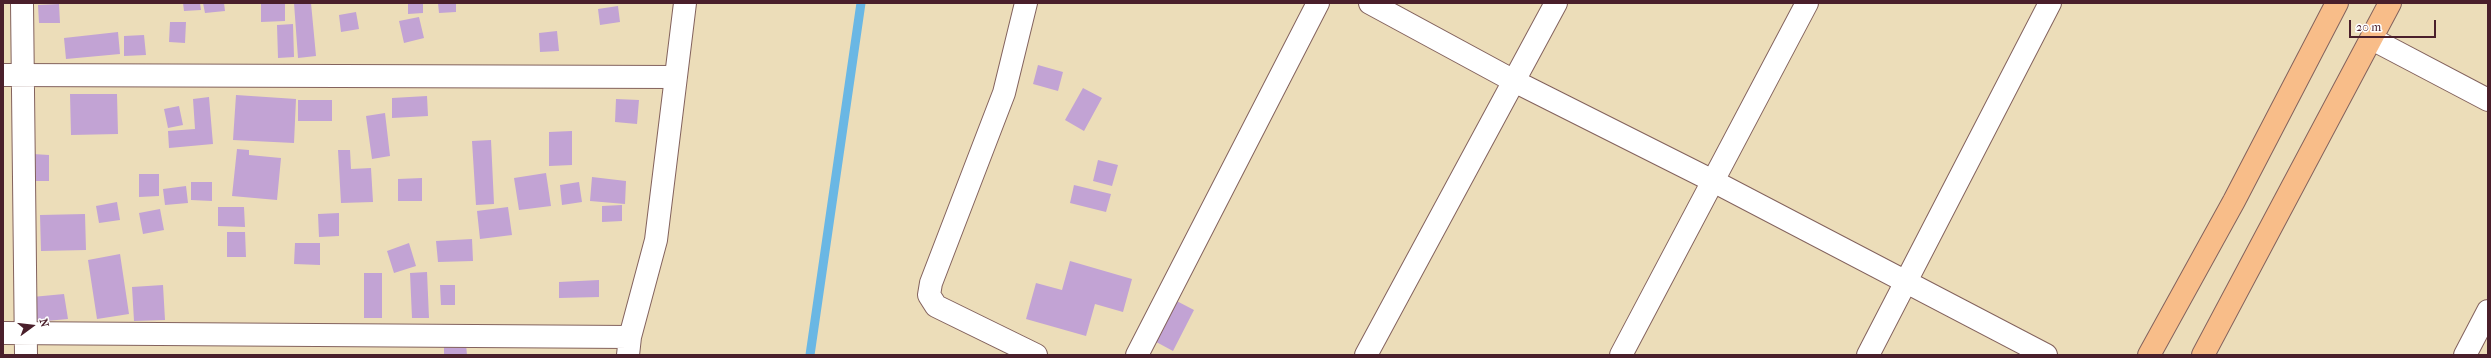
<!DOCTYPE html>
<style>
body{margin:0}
#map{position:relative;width:2491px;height:358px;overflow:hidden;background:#ecddb9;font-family:"IM FELL French Canon",serif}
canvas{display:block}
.frame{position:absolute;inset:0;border:4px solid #4a1f2b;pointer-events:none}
.north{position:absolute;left:12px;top:306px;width:40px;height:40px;-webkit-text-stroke:3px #fff;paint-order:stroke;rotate:75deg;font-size:11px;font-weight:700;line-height:16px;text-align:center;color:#4a1f2b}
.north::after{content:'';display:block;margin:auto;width:14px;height:18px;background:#4a1f2b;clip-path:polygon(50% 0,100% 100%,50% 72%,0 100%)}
.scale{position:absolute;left:2349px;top:20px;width:87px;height:18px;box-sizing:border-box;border:2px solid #4a1f2b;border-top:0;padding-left:5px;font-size:12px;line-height:14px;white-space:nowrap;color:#4a1f2b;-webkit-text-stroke:3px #fff;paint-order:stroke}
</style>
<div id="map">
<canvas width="2491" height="358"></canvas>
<div class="frame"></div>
<div class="north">N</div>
<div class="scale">20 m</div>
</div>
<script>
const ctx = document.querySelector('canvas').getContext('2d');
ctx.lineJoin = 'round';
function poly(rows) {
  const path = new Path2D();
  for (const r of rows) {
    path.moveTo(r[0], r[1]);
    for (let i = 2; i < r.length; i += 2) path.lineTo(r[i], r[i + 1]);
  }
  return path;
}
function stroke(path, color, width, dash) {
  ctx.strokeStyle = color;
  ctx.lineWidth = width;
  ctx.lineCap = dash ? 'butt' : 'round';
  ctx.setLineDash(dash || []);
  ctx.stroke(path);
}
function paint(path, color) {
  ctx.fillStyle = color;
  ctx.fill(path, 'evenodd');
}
stroke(poly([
 [810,355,861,3]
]), '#6ab7e4', 9);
paint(poly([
 [183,3,200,3,201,10,184,11],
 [203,3,224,3,225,11,205,13],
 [261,3,285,3,285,21,261,22],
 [294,3,311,3,316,56,298,58],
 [408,3,423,3,423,13,408,14],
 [438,3,456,3,456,12,439,13],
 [59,4,60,23,39,23,38,5],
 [618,6,620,22,600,25,598,9],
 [356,12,359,29,341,32,339,15],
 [419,17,424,38,404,43,399,21],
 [170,22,186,22,185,43,169,42],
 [293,24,294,57,278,58,277,25],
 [557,31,559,51,540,52,539,33],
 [118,32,120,54,66,59,64,38],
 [144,35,146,55,124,56,124,36],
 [1038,65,1063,72,1058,91,1033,84],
 [1083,88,1102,98,1084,131,1065,120],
 [70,94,117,94,118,134,71,135],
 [236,95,296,99,294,143,233,140],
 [427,96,428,116,392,118,392,98],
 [209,97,213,144,169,148,168,131,195,129,193,99],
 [616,99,639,100,637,124,615,122],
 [298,100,332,100,332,121,298,121],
 [179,106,183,125,168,128,164,109],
 [385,113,390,156,372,159,366,116],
 [572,131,572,165,549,166,549,132],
 [491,140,494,204,476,205,472,141],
 [237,149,249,150,249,155,281,158,277,200,232,196],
 [338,150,350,150,351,169,371,168,373,202,341,203],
 [33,154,49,155,49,181,33,181],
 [1098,160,1118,165,1112,186,1093,181],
 [546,173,551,206,519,210,514,178],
 [139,174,159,174,159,196,139,197],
 [592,177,626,181,625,204,590,201],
 [422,178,422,201,398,201,398,179],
 [191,182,212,182,212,201,191,200],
 [579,182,582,202,562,205,560,185],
 [1074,185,1111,194,1106,212,1070,203],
 [186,186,188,203,165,205,163,189],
 [117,202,120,220,99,223,96,206],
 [622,205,622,221,602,222,602,206],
 [218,207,244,207,245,227,218,226],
 [508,207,512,235,480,239,477,211],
 [160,209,164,230,143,234,139,213],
 [339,213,339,236,319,237,318,214],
 [85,214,86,250,41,251,40,215],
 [227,232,245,232,246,257,227,257],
 [472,239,473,261,438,262,436,241],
 [295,243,320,243,320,265,294,264],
 [409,243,416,266,394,273,387,251],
 [120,254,129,314,97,319,88,260],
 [1070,261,1132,279,1123,312,1095,304,1086,336,1026,319,1036,283,1062,290],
 [427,272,429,318,412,318,410,273],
 [364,273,382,273,382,318,364,318],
 [599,280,599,297,559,298,559,282],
 [163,285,165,320,134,321,132,287],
 [440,285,455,285,455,305,441,305],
 [64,294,68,319,35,322,32,297],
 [1169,297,1194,310,1173,351,1147,337],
 [466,344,467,355,444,355,444,345]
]), '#c2a3d4');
const minor = poly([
 [22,3,26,355],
 [1026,3,1004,93,931,283,929,295,936,306,1036,355],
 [1370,3,1514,81,1713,181,2046,355],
 [2372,39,2488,100],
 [3,75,676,77],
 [3,333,630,337],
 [628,355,630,337,656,240,685,3],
 [1137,355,1318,3],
 [1366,355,1556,3],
 [1621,355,1807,3],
 [1868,355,2050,3],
 [2465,355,2488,311]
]);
const major = poly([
 [2149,355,2234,201,2337,3],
 [2203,355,2390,3]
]);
stroke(minor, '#83625d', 24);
stroke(major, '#83625d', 24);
stroke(minor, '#fff', 22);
stroke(major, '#f8bd89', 22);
</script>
